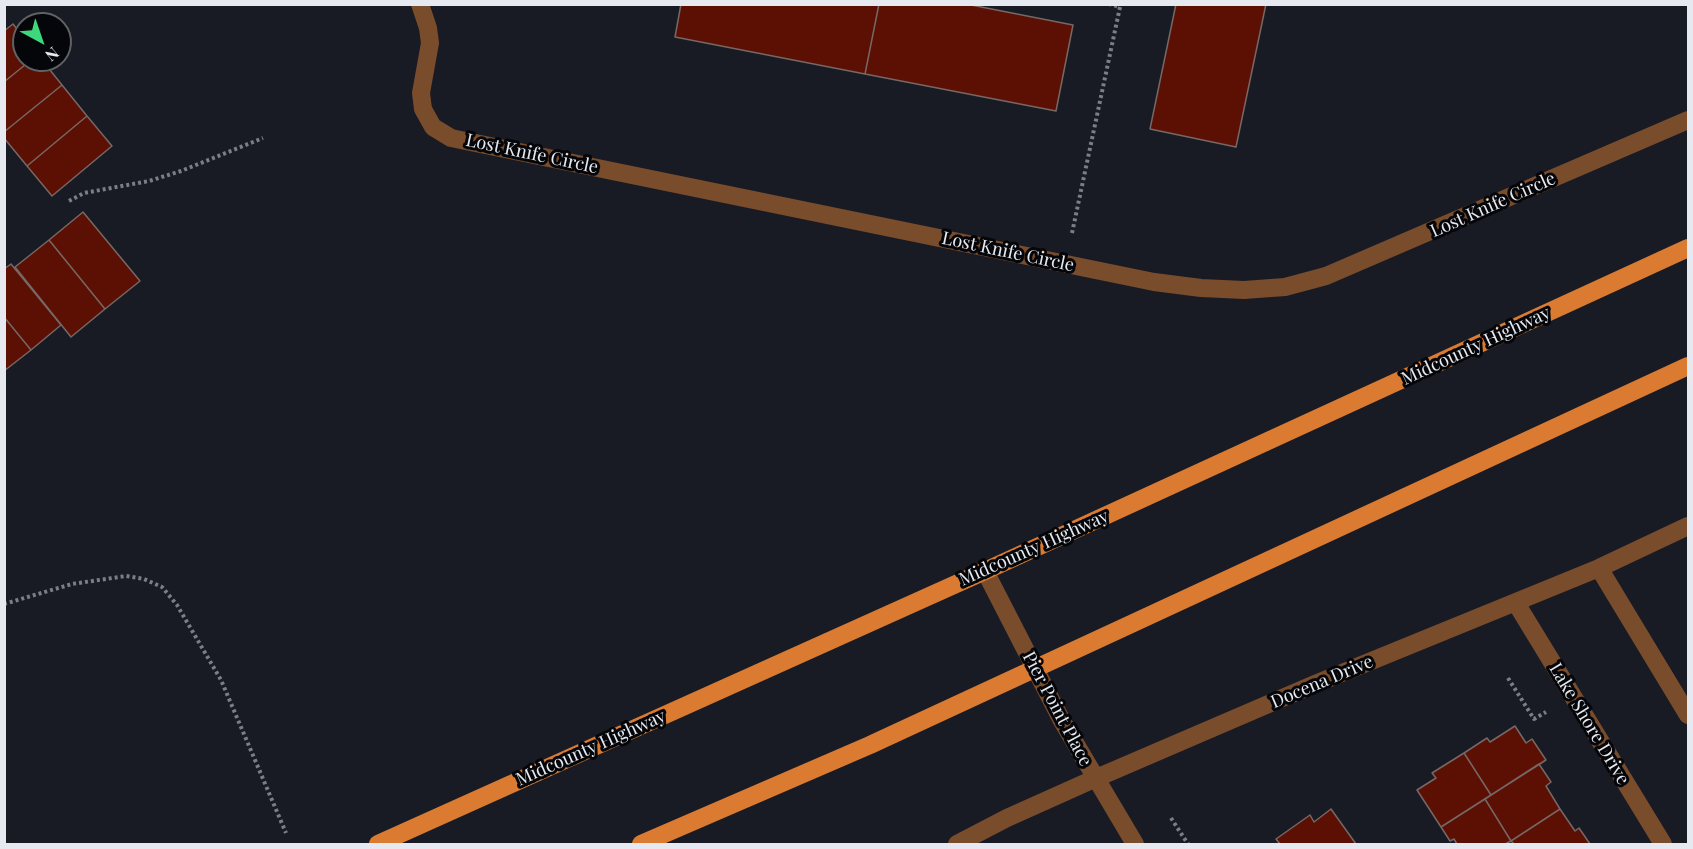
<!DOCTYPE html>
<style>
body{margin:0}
#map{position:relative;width:1693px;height:849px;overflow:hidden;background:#181a24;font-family:"Playfair Display",serif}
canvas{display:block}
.frame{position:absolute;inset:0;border:6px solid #e6e9ef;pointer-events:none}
.north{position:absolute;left:12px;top:12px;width:60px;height:60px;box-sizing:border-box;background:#050609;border:2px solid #5f6165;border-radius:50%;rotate:140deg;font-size:16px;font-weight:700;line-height:24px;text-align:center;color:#e6e9ef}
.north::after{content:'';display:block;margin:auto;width:21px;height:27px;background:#3ed77d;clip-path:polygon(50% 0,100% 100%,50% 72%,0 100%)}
</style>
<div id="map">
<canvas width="1693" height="849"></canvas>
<div class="frame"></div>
<div class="north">N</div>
</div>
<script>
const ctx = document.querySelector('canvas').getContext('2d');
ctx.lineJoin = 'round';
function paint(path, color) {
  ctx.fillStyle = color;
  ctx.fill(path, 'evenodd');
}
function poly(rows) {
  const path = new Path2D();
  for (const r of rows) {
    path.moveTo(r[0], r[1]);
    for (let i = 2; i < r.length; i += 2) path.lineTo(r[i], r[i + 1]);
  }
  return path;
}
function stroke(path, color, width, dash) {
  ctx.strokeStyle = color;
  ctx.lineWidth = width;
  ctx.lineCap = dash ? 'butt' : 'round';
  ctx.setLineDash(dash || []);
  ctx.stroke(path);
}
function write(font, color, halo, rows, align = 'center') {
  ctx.font = font + ' "Playfair Display",serif';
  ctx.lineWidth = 6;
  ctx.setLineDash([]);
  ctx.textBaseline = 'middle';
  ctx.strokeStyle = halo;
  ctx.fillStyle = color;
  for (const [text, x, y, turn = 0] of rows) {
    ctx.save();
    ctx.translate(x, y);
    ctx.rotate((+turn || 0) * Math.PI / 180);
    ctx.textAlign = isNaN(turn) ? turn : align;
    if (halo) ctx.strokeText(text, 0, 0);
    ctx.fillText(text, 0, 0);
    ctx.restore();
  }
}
const building = poly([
 [681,4,879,4,865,74,675,37,681,4],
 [879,4,966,4,1073,25,1056,111,865,74,879,4],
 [1176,4,1266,4,1236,147,1150,129,1176,4],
 [13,24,24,38,24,60,31,60,4,82,4,31,13,24],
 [31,60,42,60,62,85,4,132,4,82,31,60],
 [62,85,87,116,27,166,4,138,4,132,62,85],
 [87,116,112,146,52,196,27,166,87,116],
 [83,212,140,281,105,309,49,240,83,212],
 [49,240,105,309,71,337,15,267,49,240],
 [11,264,61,325,31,350,4,317,4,269,11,264],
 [4,317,31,350,4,371,4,317],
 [1515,726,1526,743,1532,739,1546,760,1491,795,1464,753,1487,738,1490,742,1515,726],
 [1464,753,1491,795,1441,827,1417,790,1436,778,1432,773,1464,753],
 [1539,764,1551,782,1546,786,1560,809,1511,841,1485,799,1539,764],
 [1485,799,1511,841,1505,844,1457,844,1454,839,1450,841,1441,827,1485,799],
 [1331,809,1356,844,1280,844,1276,839,1310,815,1314,822,1331,809],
 [1560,809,1575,831,1579,828,1590,844,1514,844,1511,841,1560,809]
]);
paint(building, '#5c1004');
stroke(building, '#766865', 1.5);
stroke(poly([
 [69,201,84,193,149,181,181,171,263,138],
 [1072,233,1120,7,1109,4],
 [4,604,72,584,126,576,144,579,162,587,177,605,221,680,286,833],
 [1508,678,1534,719,1546,712],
 [1171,818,1188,844]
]), '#7b7e86', 4, [3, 3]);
stroke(poly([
 [420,4,428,28,430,43,421,93,423,109,433,127,451,138,1154,282,1201,288,1244,290,1285,287,1326,276,1688,120],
 [1599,568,1688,715],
 [985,571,1062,721,1135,844],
 [1516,603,1663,844],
 [957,844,1007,818,1094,779,1315,684,1599,568,1688,526]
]), '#794c2c', 18);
stroke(poly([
 [378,844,985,571,1688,248],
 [641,844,870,745,1688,366]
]), '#da7b31', 18);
write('18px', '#e6e9ef', '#050609', [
 ["Lost Knife Circle",532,154,12],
 ["Lost Knife Circle",1493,205,-24],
 ["Lost Knife Circle",1008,252,12],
 ["Midcounty Highway",1476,346,-25],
 ["Midcounty Highway",1034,548,-24],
 ["Docena Drive",1322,682,-23],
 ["Pier Point Place",1057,709,62],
 ["Lake Shore Drive",1589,724,59],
 ["Midcounty Highway",591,748,-24]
]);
</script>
